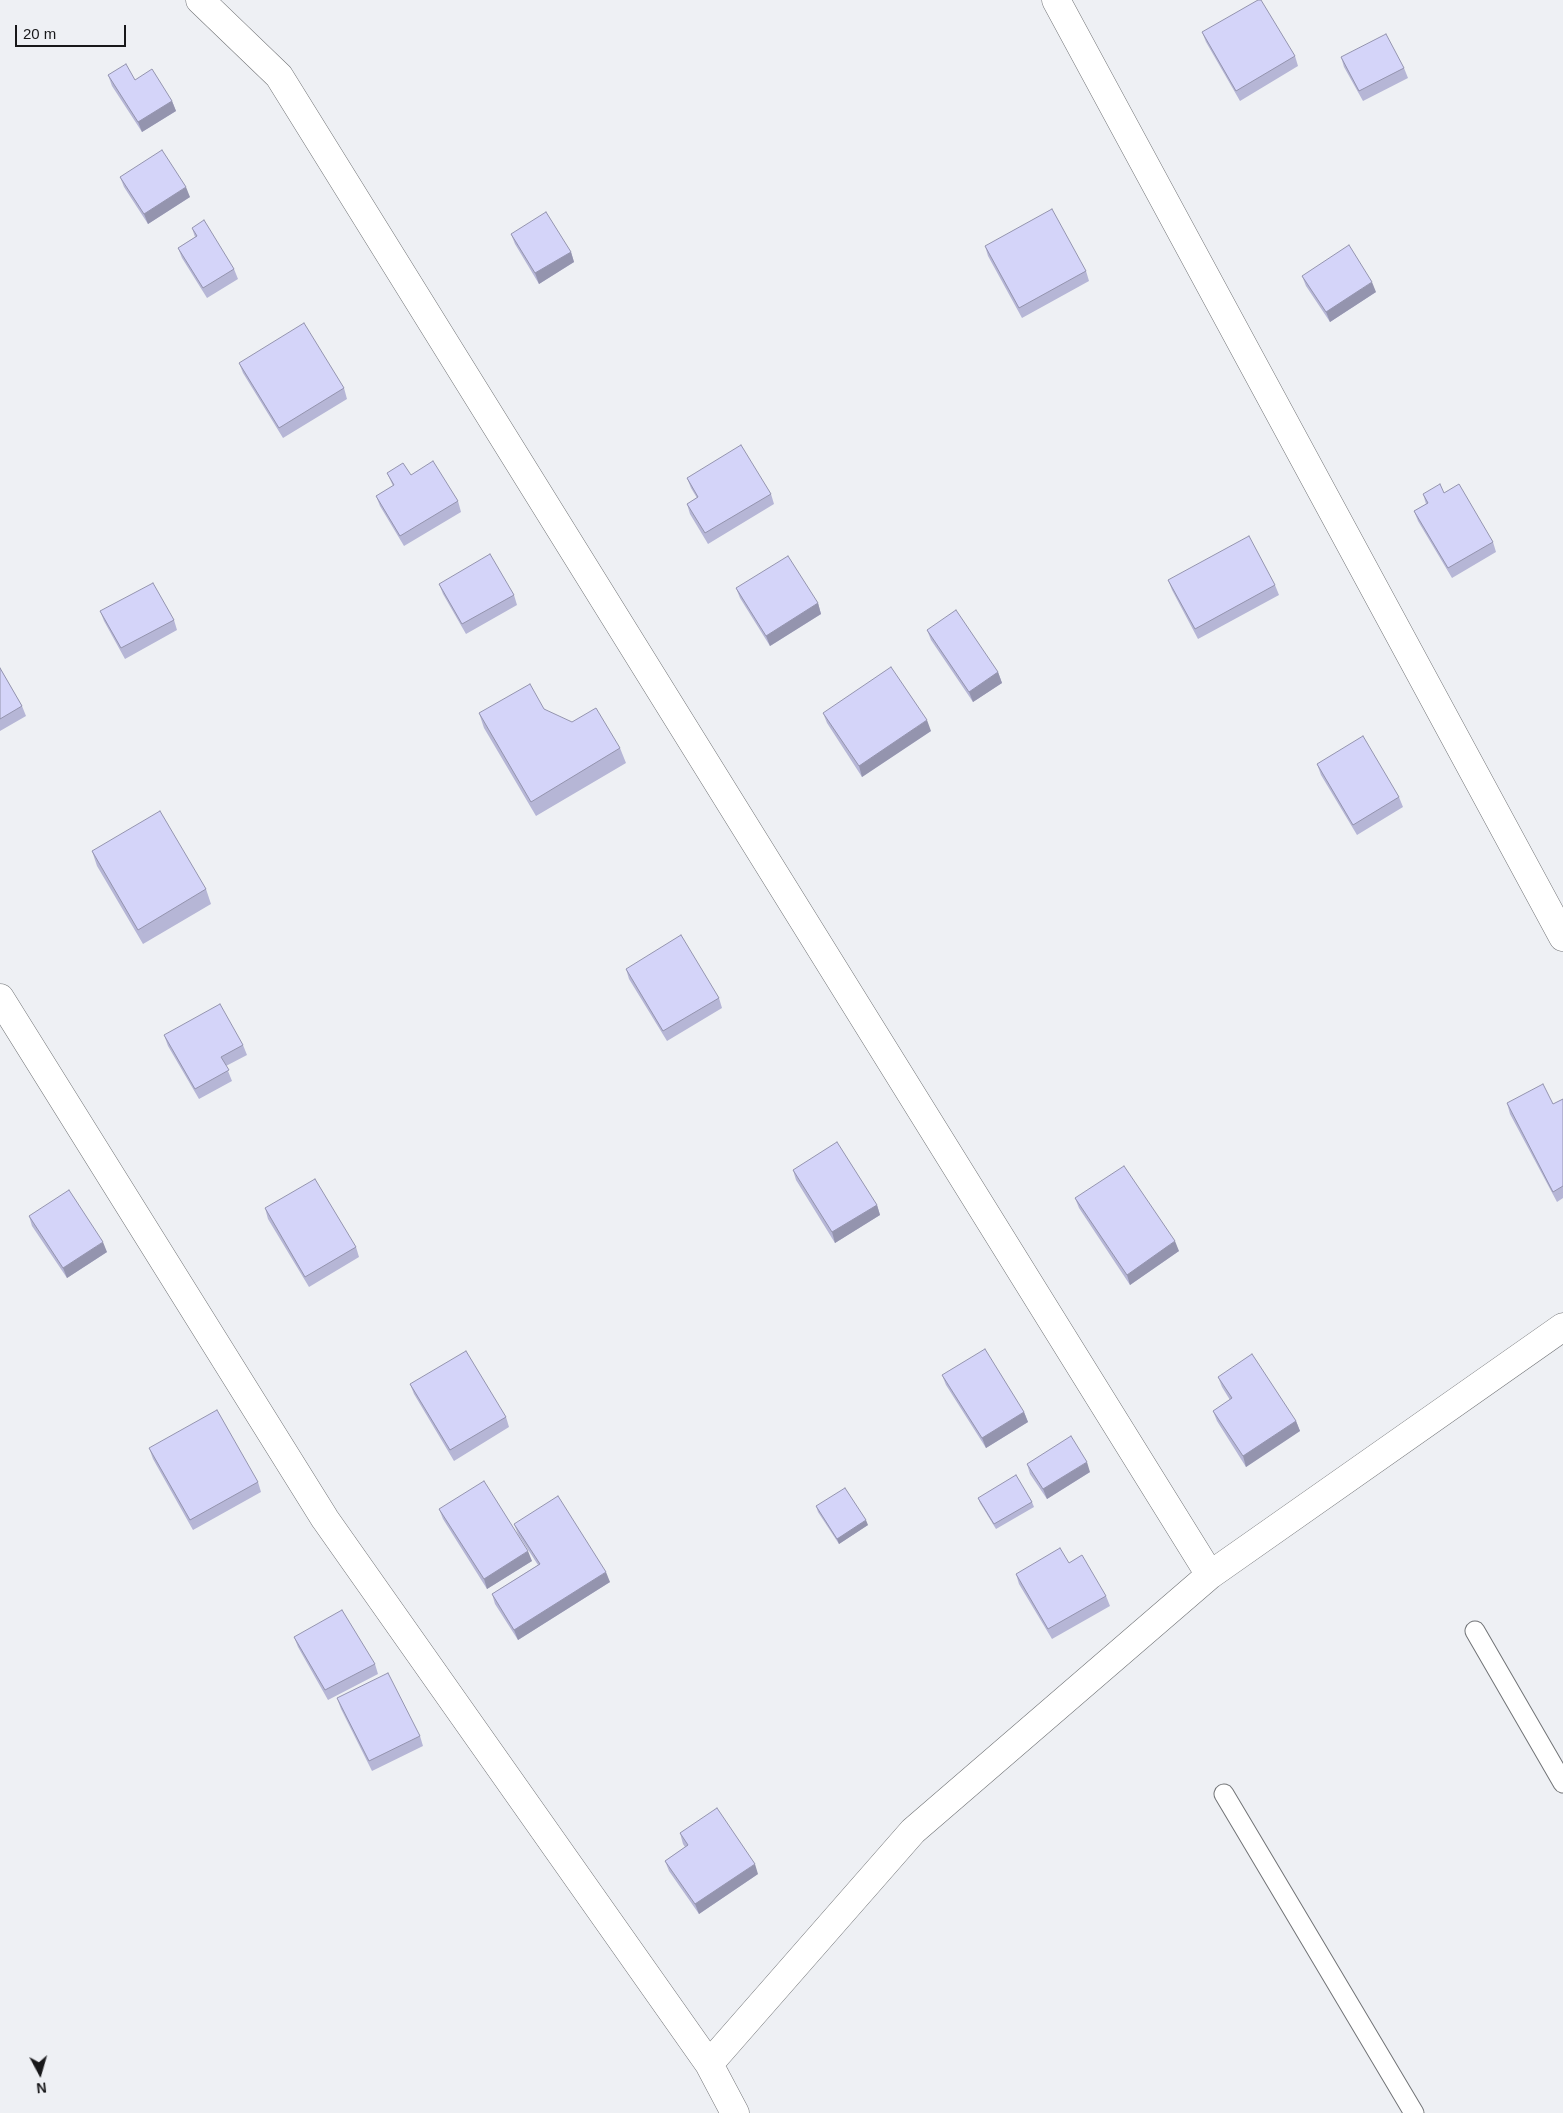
<!DOCTYPE html>
<style>
body{margin:0}
#map{position:relative;width:1563px;height:2113px;overflow:hidden;background:#eef0f4;font-family:Helvetica,sans-serif}
canvas{display:block}
.north{position:absolute;left:15px;top:2048px;width:50px;height:50px;-webkit-text-stroke:4px #eef0f4;paint-order:stroke;rotate:174deg;font-size:14px;font-weight:700;line-height:20px;text-align:center;color:#18181a}
.north::after{content:'';display:block;margin:auto;width:18px;height:22px;background:#18181a;clip-path:polygon(50% 0,100% 100%,50% 72%,0 100%)}
.scale{position:absolute;left:15px;top:25px;width:111px;height:22px;box-sizing:border-box;border:2px solid #18181a;border-top:0;padding-left:6px;font-size:15px;line-height:18px;white-space:nowrap;color:#18181a;-webkit-text-stroke:4px #eef0f4;paint-order:stroke}
</style>
<div id="map">
<canvas width="1563" height="2113"></canvas>
<div class="north">N</div>
<div class="scale">20 m</div>
</div>
<script>
const ctx = document.querySelector('canvas').getContext('2d');
ctx.lineJoin = 'round';
function poly(rows) {
  const path = new Path2D();
  for (const r of rows) {
    path.moveTo(r[0], r[1]);
    for (let i = 2; i < r.length; i += 2) path.lineTo(r[i], r[i + 1]);
  }
  return path;
}
function stroke(path, color, width, dash) {
  ctx.strokeStyle = color;
  ctx.lineWidth = width;
  ctx.lineCap = dash ? 'butt' : 'round';
  ctx.setLineDash(dash || []);
  ctx.stroke(path);
}
function paint(path, color) {
  ctx.fillStyle = color;
  ctx.fill(path, 'evenodd');
}
const service = poly([
 [1475,1631,1563,1783],
 [1224,1794,1414,2113]
]);
const minor = poly([
 [200,0,279,76,1210,1575],
 [1056,0,1563,937],
 [0,998,325,1519,709,2064],
 [735,2113,709,2064,913,1831,1210,1575,1563,1327]
]);
stroke(service, '#717376', 21);
stroke(minor, '#717376', 29);
stroke(service, '#fff', 19);
stroke(minor, '#fff', 28);
paint(poly([
 [1202,32,1295,56,1298,66,1240,101,1206,42],
 [1341,57,1404,68,1408,78,1363,101,1344,67],
 [108,75,135,80,172,101,176,111,142,132,112,86],
 [120,177,190,197,148,224,124,187],
 [192,228,234,269,238,279,207,298,182,258,178,248,195,237],
 [511,234,571,252,574,262,539,284,515,244],
 [985,246,1086,271,1089,281,1022,318,988,256],
 [1302,276,1376,292,1330,322,1306,286],
 [239,363,344,388,347,399,283,438,243,373],
 [387,473,411,475,458,501,461,512,404,546,380,506,376,496,393,486],
 [687,478,771,494,774,504,708,544,690,514,687,504,697,498,691,488],
 [1423,494,1493,542,1496,552,1452,578,1418,521,1414,511,1426,504],
 [1168,580,1275,585,1279,595,1198,639,1172,590],
 [439,584,514,595,517,605,466,634,443,594],
 [736,588,818,603,821,614,770,646,740,598],
 [100,611,174,620,177,630,125,659,104,621],
 [927,630,998,672,1002,683,973,702,931,640],
 [0,668,22,706,26,716,0,731],
 [544,709,620,748,626,763,536,816,484,728,479,713],
 [823,713,931,731,862,777,827,723],
 [1317,764,1399,797,1403,807,1357,835,1321,775],
 [92,851,206,889,211,904,143,944,97,866],
 [626,969,719,998,722,1008,667,1041,629,979],
 [164,1035,243,1045,247,1055,226,1066,232,1081,199,1099,168,1046],
 [1563,1099,1563,1198,1557,1202,1510,1114,1507,1103,1553,1104],
 [793,1170,877,1205,880,1215,835,1243,796,1180],
 [1075,1198,1179,1251,1130,1285,1079,1208],
 [265,1208,356,1247,359,1257,309,1287,268,1219],
 [29,1216,107,1252,67,1278,32,1226],
 [942,1375,1024,1412,1028,1422,986,1448,946,1385],
 [1218,1377,1296,1421,1300,1431,1246,1467,1217,1421,1213,1411,1230,1400,1222,1387],
 [410,1384,506,1417,509,1427,454,1461,414,1394],
 [149,1448,258,1482,261,1492,193,1530,153,1459],
 [1027,1464,1090,1472,1047,1499,1030,1474],
 [978,1498,1032,1502,1034,1507,996,1529,980,1503],
 [816,1506,868,1525,839,1544,818,1512],
 [439,1509,532,1561,487,1589,443,1519],
 [514,1524,610,1582,518,1640,495,1604,492,1594,538,1565,518,1534],
 [1069,1563,1106,1596,1110,1606,1052,1639,1019,1584,1016,1574],
 [294,1637,375,1664,378,1674,328,1700,298,1647],
 [337,1698,420,1736,423,1746,372,1771,341,1709],
 [680,1833,758,1874,699,1914,669,1871,665,1861,685,1847,683,1844]
]), '#b6b6d6');
paint(poly([
 [172,101,176,111,142,132,138,122],
 [186,187,190,197,148,224,144,214],
 [571,252,574,262,539,284,535,273],
 [1372,282,1376,292,1330,322,1326,312],
 [818,603,821,614,770,646,766,636],
 [998,672,1002,683,973,702,969,692],
 [927,720,931,731,862,777,859,766],
 [877,1205,880,1215,835,1243,832,1232],
 [1175,1241,1179,1251,1130,1285,1127,1275],
 [103,1242,107,1252,67,1278,63,1268],
 [1024,1412,1028,1422,986,1448,982,1438],
 [1296,1421,1300,1431,1246,1467,1243,1456],
 [1087,1462,1090,1472,1047,1499,1043,1489],
 [866,1520,868,1525,839,1544,837,1539],
 [528,1551,532,1561,487,1589,484,1579],
 [606,1572,610,1582,518,1640,514,1630],
 [755,1864,758,1874,699,1914,695,1904]
]), '#9494ae');
const building = poly([
 [1258,0,1261,0,1295,56,1236,91,1202,32,1258,0],
 [1386,34,1404,68,1359,91,1341,57,1386,34],
 [126,64,135,80,152,69,172,101,138,122,108,75,126,64],
 [162,150,186,187,144,214,120,177,162,150],
 [1052,209,1086,271,1019,308,985,246,1052,209],
 [546,212,571,252,535,273,511,234,546,212],
 [204,220,234,269,203,288,178,248,197,236,192,228,204,220],
 [1349,245,1372,282,1326,312,1302,276,1349,245],
 [304,323,344,388,279,428,239,363,304,323],
 [741,445,771,494,705,533,687,504,698,497,687,478,741,445],
 [433,461,458,501,400,536,376,496,394,485,387,473,403,463,411,475,433,461],
 [1440,484,1444,493,1459,484,1493,542,1448,568,1414,511,1428,503,1423,494,1440,484],
 [1249,536,1275,585,1195,629,1168,580,1249,536],
 [490,554,514,595,462,624,439,584,490,554],
 [788,556,818,603,766,636,736,588,788,556],
 [153,583,174,620,121,648,100,611,153,583],
 [956,610,998,672,969,692,927,630,956,610],
 [891,667,927,720,859,766,823,713,891,667],
 [0,668,22,706,0,719,0,668],
 [530,684,544,709,572,722,596,708,620,748,531,802,479,713,530,684],
 [1363,736,1399,797,1353,825,1317,764,1363,736],
 [160,811,206,889,138,930,92,851,160,811],
 [681,935,719,998,663,1031,626,969,681,935],
 [220,1004,243,1045,221,1057,229,1070,195,1089,164,1035,220,1004],
 [1543,1084,1553,1104,1563,1099,1563,1186,1553,1192,1507,1103,1543,1084],
 [837,1142,877,1205,832,1232,793,1170,837,1142],
 [1124,1166,1175,1241,1127,1275,1075,1198,1124,1166],
 [315,1179,356,1247,305,1277,265,1208,315,1179],
 [69,1190,103,1242,63,1268,29,1216,69,1190],
 [985,1349,1024,1412,982,1438,942,1375,985,1349],
 [466,1351,506,1417,450,1450,410,1384,466,1351],
 [1252,1354,1296,1421,1243,1456,1213,1411,1232,1398,1218,1377,1252,1354],
 [217,1410,258,1482,190,1520,149,1448,217,1410],
 [1071,1436,1087,1462,1043,1489,1027,1464,1071,1436],
 [1016,1475,1032,1502,994,1524,978,1498,1016,1475],
 [484,1481,528,1551,484,1579,439,1509,484,1481],
 [845,1488,866,1520,837,1539,816,1506,845,1488],
 [558,1496,606,1572,514,1630,492,1594,540,1564,514,1524,558,1496],
 [1060,1548,1069,1563,1082,1555,1106,1596,1048,1629,1016,1574,1060,1548],
 [342,1610,375,1664,325,1690,294,1637,342,1610],
 [388,1673,420,1736,369,1761,337,1698,388,1673],
 [717,1808,755,1864,695,1904,665,1861,688,1845,680,1833,717,1808]
]);
paint(building, '#d4d4f9');
stroke(building, '#9494ae', 1);
</script>
